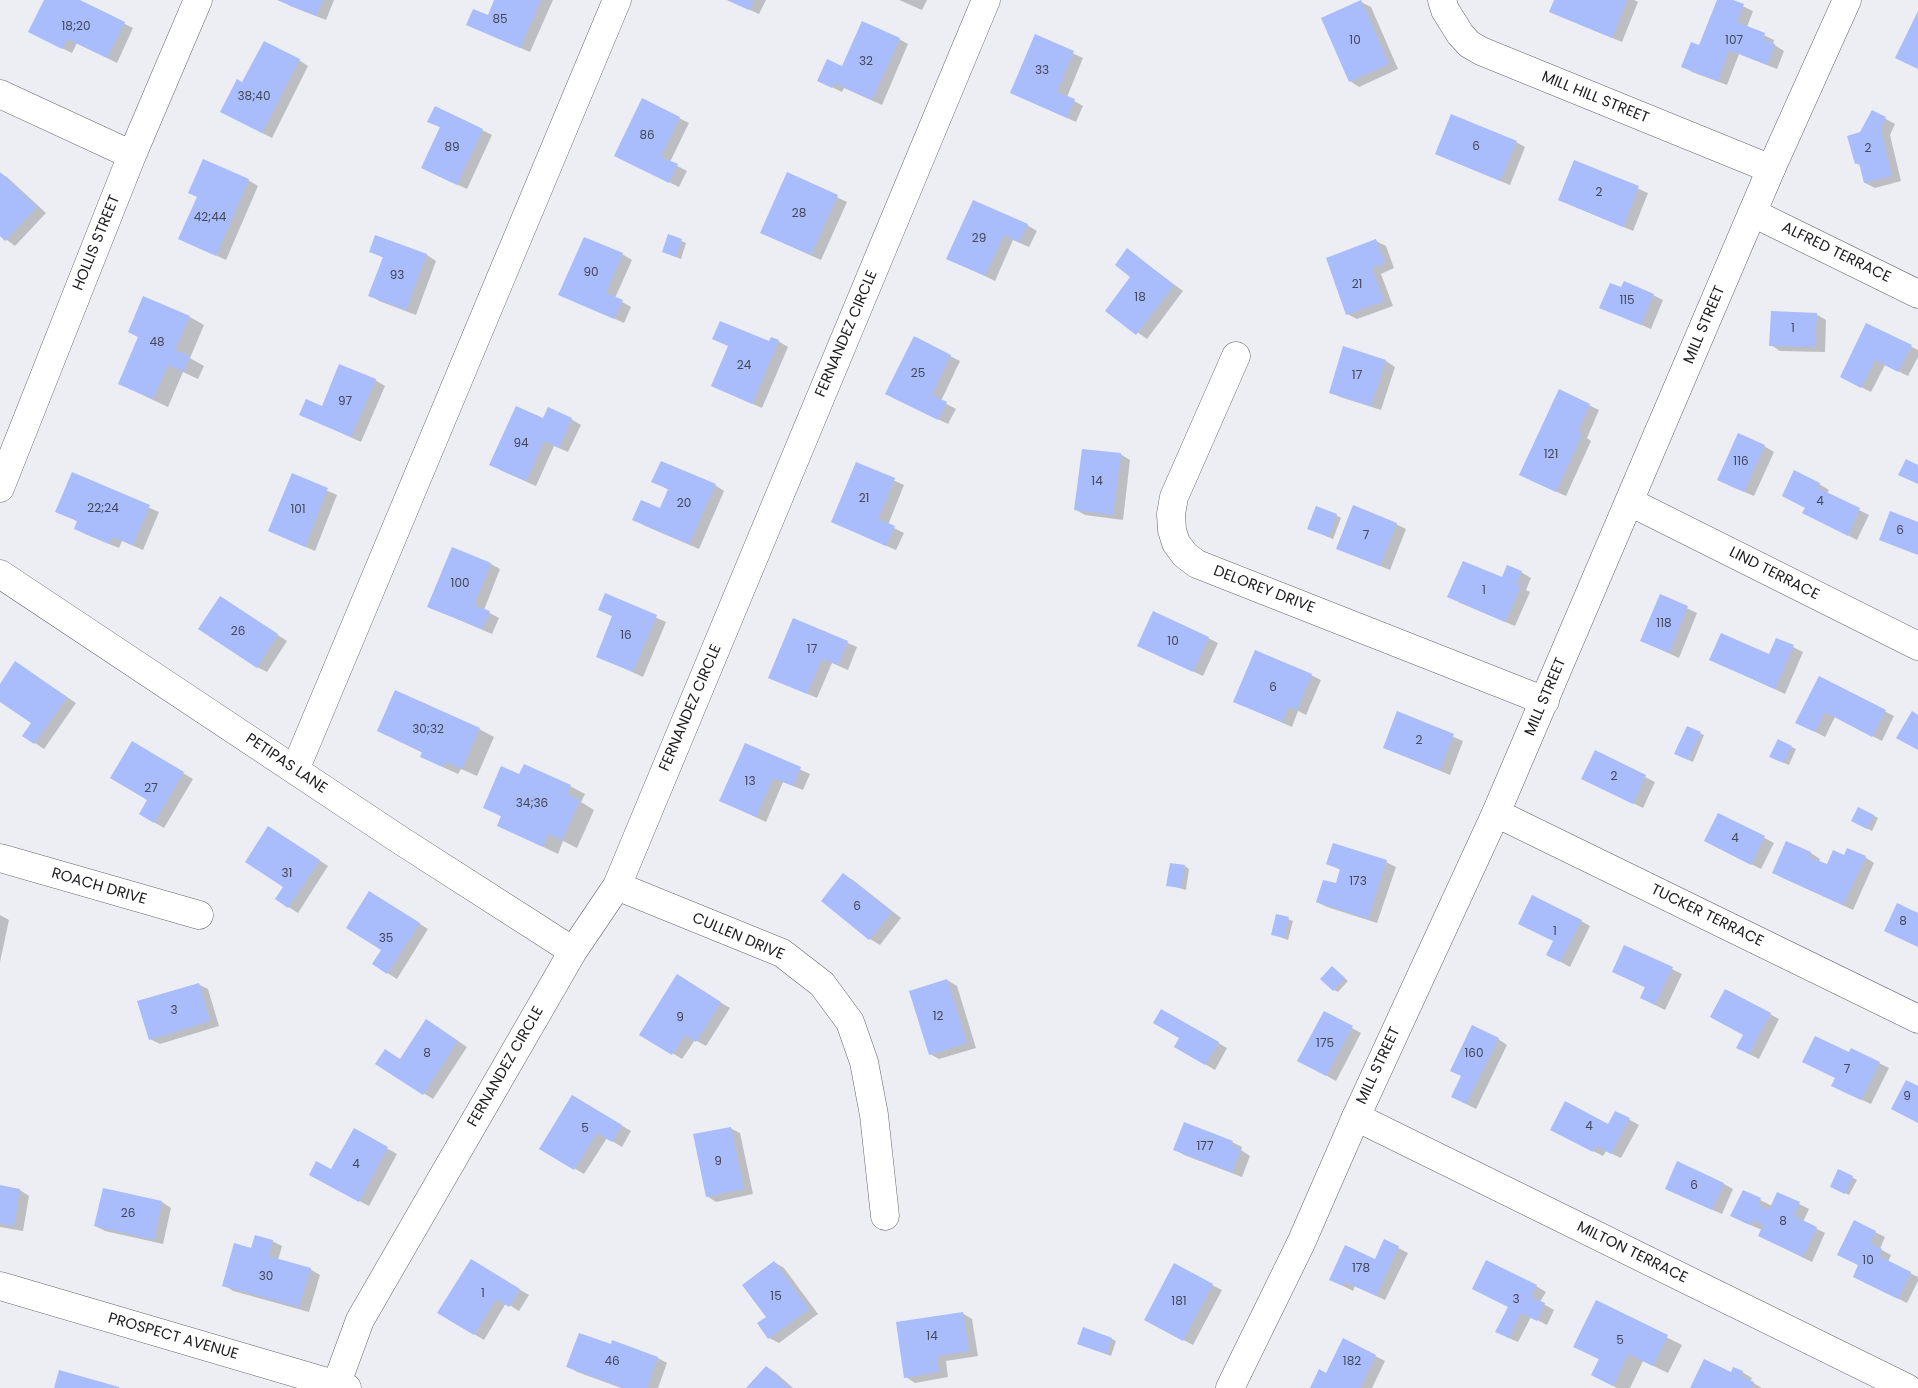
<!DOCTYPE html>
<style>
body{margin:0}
canvas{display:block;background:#eceef3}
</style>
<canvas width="1918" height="1388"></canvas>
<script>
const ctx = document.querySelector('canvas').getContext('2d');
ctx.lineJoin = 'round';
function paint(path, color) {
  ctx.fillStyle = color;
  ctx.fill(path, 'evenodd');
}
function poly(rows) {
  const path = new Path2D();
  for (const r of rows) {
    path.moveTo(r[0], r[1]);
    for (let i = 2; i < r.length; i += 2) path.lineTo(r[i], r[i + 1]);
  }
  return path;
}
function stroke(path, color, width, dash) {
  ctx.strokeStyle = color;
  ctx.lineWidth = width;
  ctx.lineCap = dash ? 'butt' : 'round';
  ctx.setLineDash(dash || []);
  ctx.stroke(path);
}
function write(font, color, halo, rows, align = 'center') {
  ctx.font = font + ' Poppins,sans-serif';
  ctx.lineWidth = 4.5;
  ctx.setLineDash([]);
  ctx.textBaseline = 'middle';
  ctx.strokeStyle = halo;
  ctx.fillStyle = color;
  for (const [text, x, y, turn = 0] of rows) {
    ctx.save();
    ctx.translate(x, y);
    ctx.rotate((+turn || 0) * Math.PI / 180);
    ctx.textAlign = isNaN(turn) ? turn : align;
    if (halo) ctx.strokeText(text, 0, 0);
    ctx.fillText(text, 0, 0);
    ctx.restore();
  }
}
paint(poly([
 [46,0,77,0,133,28,117,63,77,43,72,53,39,37],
 [281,0,334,0,326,20,290,6],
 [496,0,553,0,530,52,468,25,489,17],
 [727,0,766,0,759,14],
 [899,0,927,0,922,10],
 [1555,0,1634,0,1638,2,1622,42,1550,12],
 [1718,0,1729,0,1753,11,1747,27,1774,40,1773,44,1784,51,1777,69,1739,54,1727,85,1692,72,1683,66,1700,47],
 [1361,2,1371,7,1398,69,1359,87,1350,81],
 [1035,36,1083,58,1067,97,1083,106,1076,122,1011,93],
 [899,39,908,44,882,105,844,88,842,92,819,81],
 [299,60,308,66,272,138,231,117,243,84],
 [1872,111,1895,124,1890,135,1901,181,1875,188,1865,183,1861,166,1856,163,1861,133],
 [679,118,689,123,670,162,687,171,679,187,615,156],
 [429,121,482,130,492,135,467,189,432,173,441,128],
 [1516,142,1525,147,1510,185,1436,154],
 [1575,161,1648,193,1633,231,1559,200],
 [0,173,7,177,46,213,15,246,0,235],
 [788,174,847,202,821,260,772,238],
 [248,180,258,186,226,260,180,239],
 [1027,225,1037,231,1029,247,1013,240,995,281,948,258],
 [376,236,427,255,436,261,416,315,379,301,370,295,384,258,370,251],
 [669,236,686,243,681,259,663,252],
 [1376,241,1386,246,1394,268,1381,274,1393,306,1357,319,1347,314],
 [1128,250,1183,291,1147,339,1106,310,1132,277],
 [622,254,632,260,615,298,631,307,624,323,560,294],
 [1622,289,1653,295,1663,300,1651,329,1601,307],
 [1816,314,1826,320,1825,352,1780,351,1771,345],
 [190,317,204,325,190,358,204,366,198,379,183,372,168,407,119,384,139,337,129,332],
 [1867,325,1918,350,1918,357,1908,376,1885,365,1871,392,1851,382],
 [914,338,960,361,941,401,956,409,948,424,896,399],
 [714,339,770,343,778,341,788,347,762,408,712,386,729,346],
 [1344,348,1386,361,1395,367,1381,410,1340,397,1330,392],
 [375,380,385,386,361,442,300,414,323,407],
 [1559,391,1599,410,1587,438,1591,441,1566,496,1530,480],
 [571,419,581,425,568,452,554,446,536,486,500,470,544,420],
 [1764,446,1774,452,1754,496,1728,485],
 [1120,454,1130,460,1123,520,1085,515,1076,510],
 [856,463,904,485,888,525,904,533,896,550,832,522],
 [73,474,159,512,143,550,122,541,119,548,85,534,76,528,79,522,57,511],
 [292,475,337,495,315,551,269,531],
 [653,481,715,485,724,491,699,549,643,525,660,510,669,490],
 [1819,484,1829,490,1827,494,1869,515,1857,540,1804,513],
 [1336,515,1341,518,1333,539,1309,529],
 [1396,524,1406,529,1390,570,1337,548],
 [491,564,500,569,484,610,499,618,492,634,429,607],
 [1521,572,1531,578,1526,590,1530,592,1515,626,1458,602],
 [606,595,666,622,643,677,597,656,613,617,600,609],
 [1661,596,1697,613,1679,658,1642,641],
 [230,603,287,641,267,672,257,667],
 [794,619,857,647,848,670,832,663,817,698,769,677],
 [1208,638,1218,643,1203,676,1139,646],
 [1777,639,1803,652,1785,694,1711,660,1770,655],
 [25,669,76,703,44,749,24,736,32,723,0,701,0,686],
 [1311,675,1321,680,1306,715,1298,711,1292,727,1235,702],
 [1820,678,1894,716,1882,741,1835,717,1825,737,1806,727],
 [1398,713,1463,741,1450,775,1394,752,1385,747],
 [479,729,494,737,477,776,461,769,458,774,436,764,421,756,423,753,378,731],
 [1700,733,1704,735,1693,762,1680,756],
 [1779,741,1796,749,1789,765,1775,759],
 [132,743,193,779,164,828,140,814,149,799],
 [745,744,810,774,803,790,783,782,766,822,721,801],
 [1596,752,1655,782,1643,808,1593,784],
 [519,776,570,786,585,794,581,802,594,810,577,848,563,841,558,854,499,826,502,817,485,807],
 [1859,808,1878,818,1872,831,1853,821],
 [1719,814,1774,843,1761,869,1715,846],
 [278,833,328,866,298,913,276,899,285,886],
 [1787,843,1811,853,1820,859,1819,862,1828,866,1844,857,1865,857,1874,863,1853,910,1783,878],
 [1386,862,1396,867,1377,923,1327,907,1317,902,1336,885,1341,870,1327,864],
 [1185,866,1189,869,1186,890,1168,885],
 [844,875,853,880,901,918,880,945,870,939,823,901],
 [379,898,428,929,397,979,373,964,383,950],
 [0,915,9,920,0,962],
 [1277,915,1293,921,1288,940,1272,934],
 [1581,921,1590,926,1570,967,1557,960,1555,941],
 [1672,969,1682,974,1665,1010,1651,1003,1646,988,1613,971],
 [1336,970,1348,981,1338,992,1334,990],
 [947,980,957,986,976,1048,939,1059,930,1054],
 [686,981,730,1008,706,1046,695,1040,682,1059,641,1034],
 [198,984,208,989,219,1026,160,1044,150,1039],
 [1161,1010,1227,1048,1215,1070,1176,1047,1181,1038],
 [1325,1013,1361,1033,1336,1081,1299,1060],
 [1770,1014,1779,1019,1759,1059,1747,1053],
 [436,1026,467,1047,433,1099,377,1064,401,1060],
 [1498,1039,1507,1045,1476,1109,1462,1102],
 [1849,1054,1879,1063,1889,1068,1871,1104,1842,1091,1841,1080],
 [572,1096,631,1131,622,1147,607,1138,584,1174,541,1149],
 [1616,1112,1639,1125,1621,1158,1606,1151,1603,1156,1562,1135,1609,1126],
 [730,1128,740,1133,753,1194,716,1202,707,1196],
 [354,1130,397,1154,369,1206,320,1180,332,1171],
 [1232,1142,1242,1147,1241,1150,1250,1156,1242,1177,1184,1155,1175,1149],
 [1839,1170,1857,1180,1849,1195,1831,1186],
 [1724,1184,1733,1189,1722,1214,1666,1189],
 [0,1187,20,1190,29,1196,23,1231,0,1227],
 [1743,1191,1772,1206,1778,1193,1809,1209,1803,1222,1825,1233,1812,1262,1769,1241,1759,1236,1762,1230,1741,1221],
 [162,1202,171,1208,163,1244,105,1231,95,1226],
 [1855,1222,1885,1237,1880,1249,1891,1255,1888,1262,1918,1277,1918,1281,1907,1303,1864,1282,1859,1265],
 [272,1241,282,1246,278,1260,310,1269,320,1275,309,1312,233,1291,224,1285,252,1249],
 [1385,1241,1408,1253,1385,1300,1355,1286,1353,1291,1330,1279,1376,1261],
 [471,1261,529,1295,519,1311,506,1303,484,1340,439,1313],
 [774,1262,784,1268,818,1314,779,1343,769,1338,768,1317],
 [1212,1285,1222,1290,1193,1345,1155,1325],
 [1536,1286,1546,1292,1540,1302,1554,1310,1547,1325,1531,1317,1518,1342,1506,1337],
 [1596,1302,1682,1345,1668,1373,1643,1361,1630,1388,1617,1388,1592,1375,1600,1360,1575,1346],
 [962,1313,972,1319,978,1356,946,1361,948,1377,915,1383,906,1377],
 [1112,1339,1116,1341,1111,1356,1083,1346],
 [1344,1340,1385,1361,1372,1388,1312,1388,1327,1374],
 [613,1341,658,1358,667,1363,658,1388,621,1388,577,1372,568,1366,611,1346],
 [767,1367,776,1373,793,1388,747,1388],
 [1742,1372,1752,1378,1750,1381,1762,1388,1692,1388,1731,1373]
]), '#0003');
paint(poly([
 [44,0,80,0,125,22,107,58,67,39,62,49,28,32],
 [277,0,323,0,316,16],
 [494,0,541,0,520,48,466,25,473,9,488,15],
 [727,0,754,0,749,10],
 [1361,0,1389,64,1349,82,1321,18],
 [1554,0,1627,0,1612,38,1549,12],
 [1717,0,1733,0,1744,4,1737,22,1765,33,1763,39,1775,44,1767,65,1729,50,1718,81,1681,67,1691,42,1699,45],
 [1918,11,1918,69,1895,58],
 [862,21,900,38,872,100,834,83,832,88,817,81,827,59,842,66],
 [1035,34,1074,51,1057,92,1075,99,1067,118,1010,93],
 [264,41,300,59,262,133,220,112,237,79,242,82],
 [642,98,680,117,661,157,678,164,669,183,614,156],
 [435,106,483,129,457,185,421,168,440,127,427,122],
 [1872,110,1886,117,1881,130,1892,176,1864,183,1859,163,1855,164,1847,136,1860,132],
 [1451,114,1517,141,1500,181,1435,154],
 [203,159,249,179,216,256,178,239,197,197,188,193],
 [1574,160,1639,186,1623,227,1558,200],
 [0,172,37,207,5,241,0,236],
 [787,172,838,195,811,255,760,233],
 [973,200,1028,224,1019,242,1004,235,985,276,946,259],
 [668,234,682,239,676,257,662,252],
 [375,235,427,254,406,310,368,296,383,257,369,252],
 [584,237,623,253,606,293,623,300,614,319,558,295],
 [1376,239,1385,263,1372,268,1384,301,1346,315,1326,258],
 [1127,248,1174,285,1136,335,1105,311,1130,277,1115,265],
 [1624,281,1654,294,1641,325,1599,308,1610,283,1621,287],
 [143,296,190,316,175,350,190,356,184,372,168,365,153,399,118,384,138,337,128,332],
 [1771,311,1817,313,1815,347,1769,346],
 [720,321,769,341,771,337,779,340,752,404,711,386,728,346,712,339],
 [1866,323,1912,345,1898,372,1875,360,1861,388,1840,377],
 [914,336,951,355,932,395,947,402,938,420,885,394],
 [1343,346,1386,360,1371,406,1329,393],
 [339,364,376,379,351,437,299,415,306,399,322,406],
 [1559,389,1590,404,1578,432,1582,434,1556,492,1519,475],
 [516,406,543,418,548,407,572,418,559,448,544,441,526,481,489,465],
 [1738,433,1765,445,1744,492,1717,480],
 [1082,449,1121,453,1113,515,1074,510],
 [1906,459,1918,465,1918,484,1898,475],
 [661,461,716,484,689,544,632,520,641,500,660,508,668,489,651,482],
 [856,462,895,478,878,519,895,526,886,546,831,522],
 [1794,470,1820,483,1818,488,1860,508,1848,536,1802,513,1805,508,1782,496],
 [72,472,150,505,133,545,112,537,109,544,74,529,77,521,55,512],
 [292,473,328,488,305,547,268,531],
 [1353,505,1397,523,1380,566,1336,549],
 [1316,506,1337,514,1329,537,1307,529],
 [1890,511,1918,522,1918,555,1879,540],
 [452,547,491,563,474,605,490,611,482,629,427,607],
 [1463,561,1502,577,1507,565,1522,571,1516,584,1521,586,1505,622,1447,597],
 [605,593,657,615,633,672,596,657,612,616,598,610],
 [1660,594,1688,606,1669,653,1640,641],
 [220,596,278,634,257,668,198,629],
 [1153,611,1209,637,1193,672,1137,646],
 [793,618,848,641,838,665,822,659,807,694,768,678],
 [1721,633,1769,654,1776,638,1794,645,1775,689,1709,660],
 [1255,650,1312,674,1297,710,1288,707,1282,722,1233,702],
 [15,661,67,697,34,744,22,736,31,723,0,702,0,684],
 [1819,676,1886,710,1872,737,1825,712,1815,732,1795,723],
 [395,690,480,728,462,769,446,762,443,767,420,757,422,752,377,731],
 [1397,711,1454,734,1440,770,1383,748],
 [1912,711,1918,715,1918,750,1896,738],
 [1687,726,1701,732,1688,760,1674,754],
 [1778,739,1792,746,1784,763,1769,757],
 [132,741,184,772,154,823,139,814,147,800,110,778],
 [745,743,801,767,793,786,773,778,756,817,719,801],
 [1595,750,1646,775,1633,804,1581,779],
 [524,764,571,785,567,794,580,800,562,840,548,834,543,847,497,826,501,816,483,808,501,766,519,774],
 [1858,807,1874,815,1867,829,1851,821],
 [1718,813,1765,836,1751,865,1704,841],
 [268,826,320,860,288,908,275,899,283,887,245,862],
 [1786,841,1811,852,1809,857,1827,864,1833,850,1844,855,1847,848,1866,856,1843,905,1772,873],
 [1333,843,1387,860,1368,919,1316,902,1323,880,1336,883,1340,869,1326,864],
 [1170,863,1185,865,1181,888,1166,886],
 [843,873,892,912,869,940,821,901],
 [369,891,420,923,387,974,372,964,381,950,346,928],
 [1532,895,1582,920,1560,962,1546,955,1553,941,1518,924],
 [1897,903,1918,913,1918,947,1884,931],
 [1276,914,1289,917,1284,938,1271,935],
 [1624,945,1673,967,1655,1005,1640,998,1645,987,1612,972],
 [1332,966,1345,978,1333,991,1320,979],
 [677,974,721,1002,696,1042,685,1035,672,1055,639,1035],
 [947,979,967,1043,929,1055,909,991],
 [199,983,210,1021,149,1040,137,1001],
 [1725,989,1771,1013,1749,1054,1736,1048,1743,1035,1710,1017],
 [1161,1009,1219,1042,1205,1065,1174,1047,1179,1038,1153,1023],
 [1324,1011,1353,1026,1326,1076,1297,1061],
 [426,1019,458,1041,423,1095,375,1064,385,1049,400,1059],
 [1472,1025,1499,1038,1466,1104,1451,1097,1461,1076,1450,1071],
 [1815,1036,1849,1052,1851,1048,1880,1062,1861,1100,1831,1086,1835,1078,1802,1062],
 [1906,1080,1918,1086,1918,1123,1891,1109],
 [572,1095,622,1125,612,1142,597,1133,574,1170,539,1149],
 [1565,1101,1608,1124,1615,1111,1630,1118,1611,1154,1596,1146,1593,1152,1550,1130],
 [1184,1122,1233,1141,1231,1145,1241,1149,1232,1172,1173,1150],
 [731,1127,744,1189,706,1197,693,1134],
 [354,1128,388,1147,359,1202,309,1175,316,1161,331,1169],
 [1677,1161,1724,1183,1712,1210,1665,1189],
 [1838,1169,1853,1176,1845,1194,1830,1187],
 [0,1185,20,1189,14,1226,0,1224],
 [103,1188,162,1201,154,1240,94,1226],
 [1743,1190,1761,1198,1758,1205,1769,1210,1777,1192,1800,1202,1794,1216,1817,1227,1803,1257,1758,1236,1763,1225,1753,1220,1750,1225,1730,1216],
 [1854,1220,1876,1231,1870,1243,1882,1249,1879,1256,1911,1272,1898,1299,1853,1277,1858,1265,1837,1255],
 [255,1235,273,1240,268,1256,311,1268,299,1307,222,1286,234,1243,251,1248],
 [1384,1239,1399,1246,1376,1296,1345,1282,1343,1286,1329,1280,1345,1245,1375,1259],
 [471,1259,520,1289,509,1307,496,1299,474,1335,437,1313],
 [1486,1260,1537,1285,1531,1297,1545,1303,1537,1321,1521,1313,1509,1338,1495,1332,1508,1307,1472,1289],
 [774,1261,809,1309,768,1339,757,1323,766,1317,742,1285],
 [1174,1263,1213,1284,1183,1341,1144,1320],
 [1596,1300,1668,1335,1653,1366,1628,1354,1613,1386,1591,1375,1599,1359,1573,1347],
 [963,1312,969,1351,937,1356,939,1372,904,1378,896,1322],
 [1083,1327,1112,1338,1107,1354,1077,1344],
 [579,1333,611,1344,612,1340,658,1357,647,1388,624,1388,566,1367],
 [1343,1338,1376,1355,1360,1388,1310,1388,1319,1369,1326,1373],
 [1704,1359,1731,1372,1733,1367,1743,1371,1741,1376,1754,1382,1752,1388,1690,1388],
 [766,1366,790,1388,746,1388],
 [59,1370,119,1387,119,1388,54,1388]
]), '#a9bcfc');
const street = poly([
 [1442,0,1445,10,1460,34,1469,44,1481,51,1771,169],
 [0,94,132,155],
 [1753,213,1918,294],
 [1236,356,1174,497,1171,514,1172,530,1176,543,1185,555,1197,564,1545,701],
 [0,488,132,155,198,0],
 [1630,502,1918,646],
 [0,574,400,840,573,951],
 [295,770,617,0],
 [1496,813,1918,1019],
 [0,858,199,915],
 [617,886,782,953,822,984,850,1022,864,1062,874,1115,885,1216],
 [1356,1117,1907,1388],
 [0,1286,347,1388],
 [335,1388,360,1320,573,951,617,886,986,0]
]);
const secondary = poly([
 [1230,1388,1301,1243,1356,1117,1496,813,1771,169,1847,0]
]);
stroke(street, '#66676b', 29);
stroke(secondary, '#66676b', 29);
stroke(street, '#fff', 28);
stroke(secondary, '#fff', 28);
write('12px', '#434859', null, [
 ["85",500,20],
 ["18;20",76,27],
 ["10",1355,41],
 ["107",1734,41],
 ["32",866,62],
 ["33",1042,71],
 ["38;40",254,97],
 ["86",647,136],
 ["6",1476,147],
 ["89",452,148],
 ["2",1868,149],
 ["2",1599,193],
 ["28",799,214],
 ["42;44",210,218],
 ["29",979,239],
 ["90",591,273],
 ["93",397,276],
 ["21",1357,285],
 ["18",1140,298],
 ["115",1627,301],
 ["1",1793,329],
 ["48",157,343],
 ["24",744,366],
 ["25",918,374],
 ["17",1357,376],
 ["97",345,402],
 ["94",521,444],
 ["121",1551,455],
 ["116",1741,462],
 ["14",1097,482],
 ["21",864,499],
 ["4",1820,502],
 ["20",684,504],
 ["22;24",103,509],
 ["101",298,510],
 ["6",1900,531],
 ["7",1366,536],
 ["100",460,584],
 ["1",1484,591],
 ["118",1664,624],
 ["26",238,632],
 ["16",626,636],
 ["10",1173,642],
 ["17",812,650],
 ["6",1273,688],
 ["30;32",428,730],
 ["2",1419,741],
 ["2",1614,777],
 ["13",750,782],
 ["27",151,789],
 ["34;36",532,804],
 ["4",1735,839],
 ["31",287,874],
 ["173",1358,882],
 ["6",857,907],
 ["8",1903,922],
 ["1",1555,932],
 ["35",386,939],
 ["3",174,1011],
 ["12",938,1017],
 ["9",680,1018],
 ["175",1325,1044],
 ["8",427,1054],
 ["160",1474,1054],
 ["7",1847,1070],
 ["9",1907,1097],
 ["4",1589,1127],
 ["5",585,1129],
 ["177",1205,1147],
 ["9",718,1162],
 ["4",356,1165],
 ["6",1694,1186],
 ["26",128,1214],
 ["8",1783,1222],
 ["10",1868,1261],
 ["178",1361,1269],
 ["30",266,1277],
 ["1",483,1294],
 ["15",776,1297],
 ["3",1516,1300],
 ["181",1179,1302],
 ["14",932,1337],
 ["5",1620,1341],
 ["46",612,1362],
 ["182",1352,1362]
]);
write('15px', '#212123', '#fff', [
 ["MILL HILL STREET",1595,98,22],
 ["HOLLIS STREET",97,243,-68],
 ["ALFRED TERRACE",1836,253,26],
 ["MILL STREET",1705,325,-67],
 ["FERNANDEZ CIRCLE",847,334,-67],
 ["LIND TERRACE",1774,574,27],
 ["DELOREY DRIVE",1264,590,21],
 ["MILL STREET",1546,697,-67],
 ["FERNANDEZ CIRCLE",691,708,-67],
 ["PETIPAS LANE",286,764,34],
 ["ROACH DRIVE",99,887,16],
 ["TUCKER TERRACE",1707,916,26],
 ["CULLEN DRIVE",738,937,23],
 ["MILL STREET",1379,1066,-65],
 ["FERNANDEZ CIRCLE",506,1067,-60],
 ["MILTON TERRACE",1632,1253,26],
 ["PROSPECT AVENUE",173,1337,16]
]);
</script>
